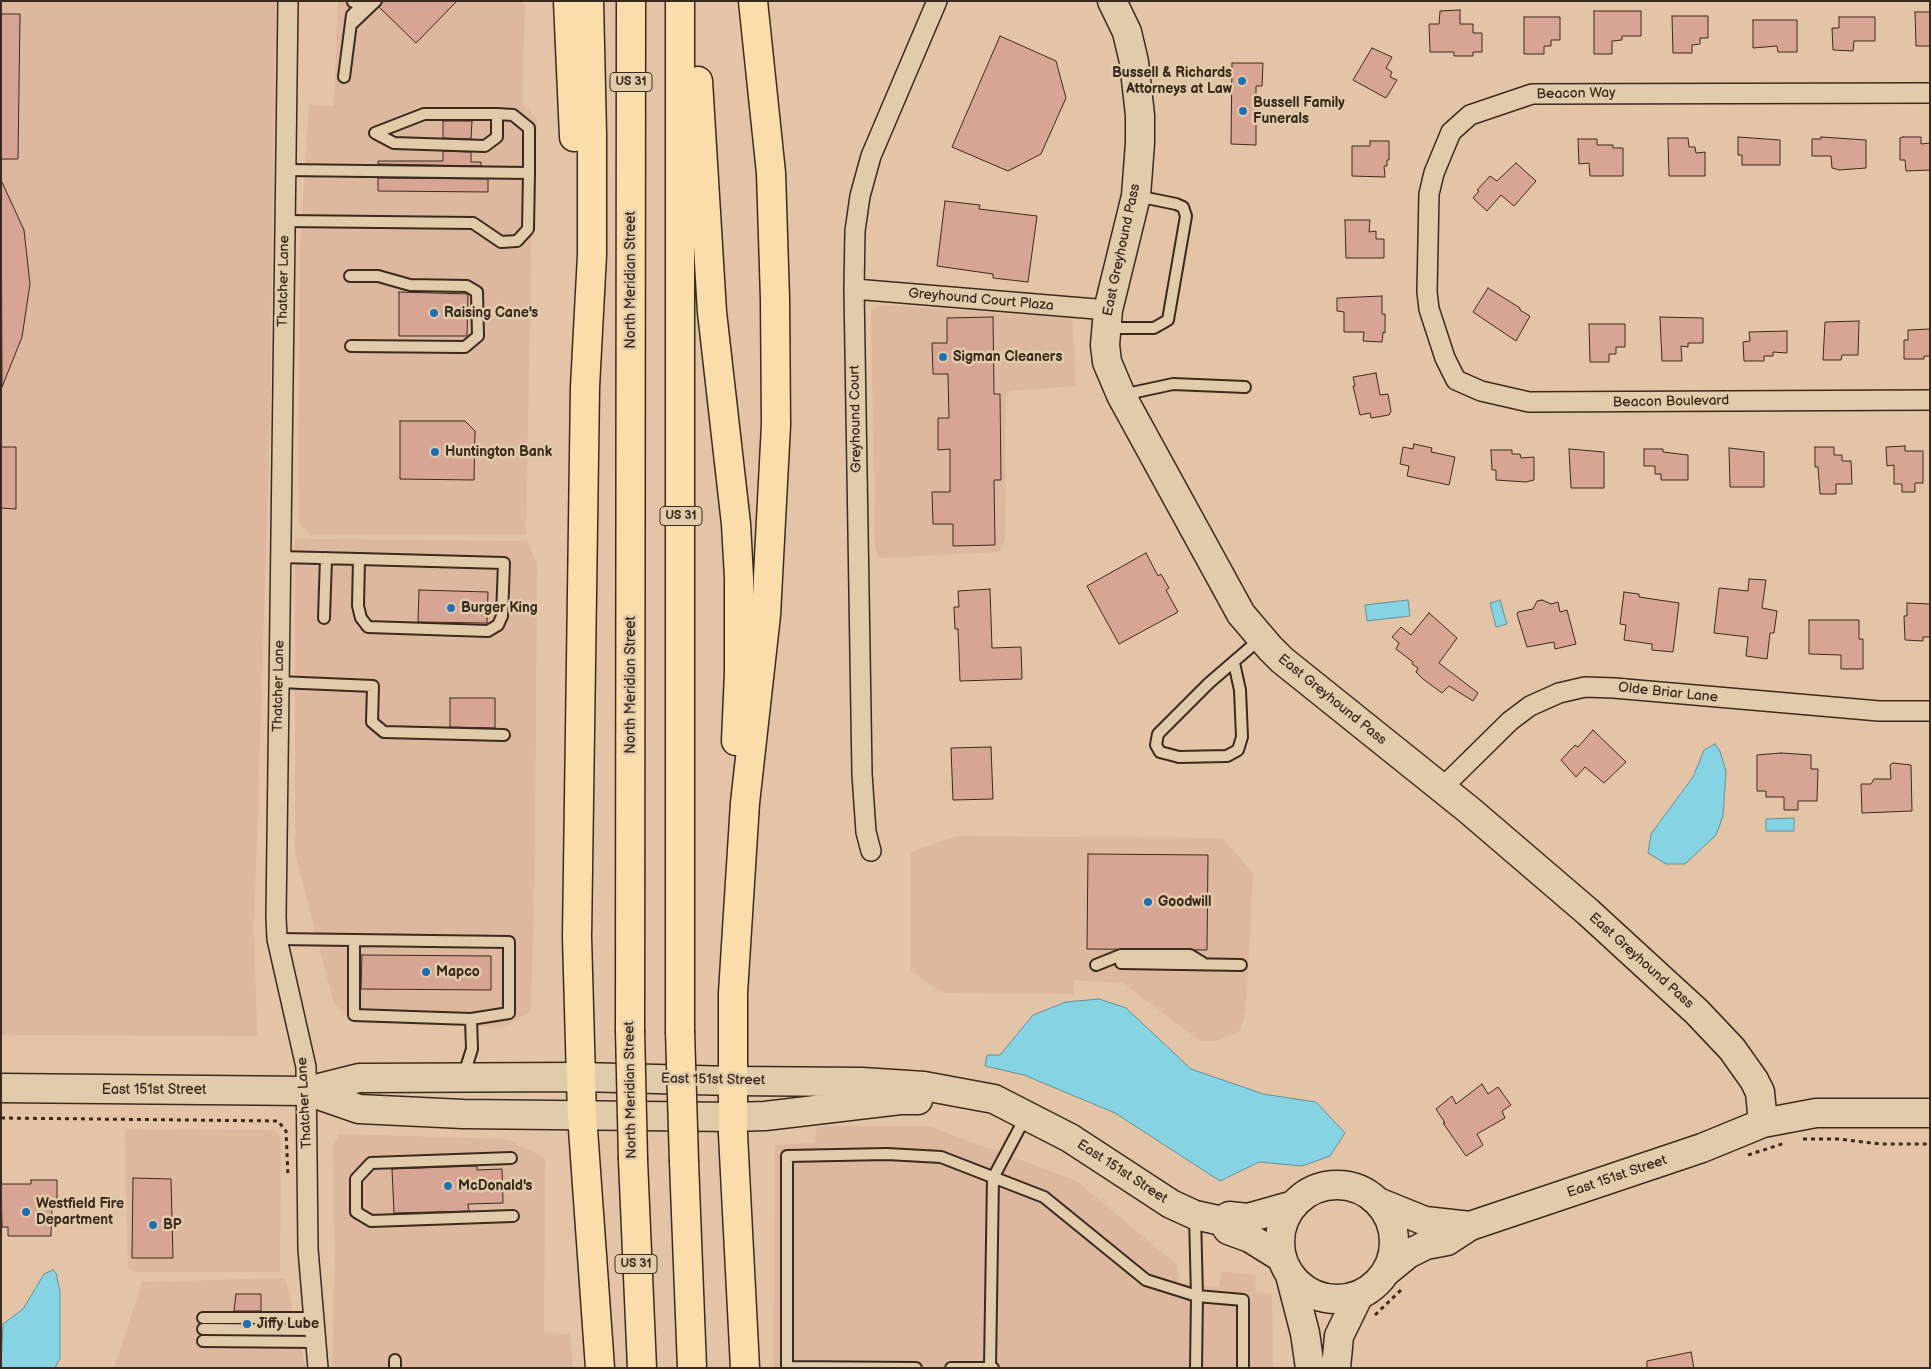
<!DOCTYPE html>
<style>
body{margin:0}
#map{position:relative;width:1931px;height:1369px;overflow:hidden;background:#e4c4a7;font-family:"Balsamiq Sans",sans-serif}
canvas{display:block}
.frame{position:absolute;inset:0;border:2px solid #3b2a1e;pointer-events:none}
</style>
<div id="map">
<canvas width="1931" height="1369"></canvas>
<div class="frame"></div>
</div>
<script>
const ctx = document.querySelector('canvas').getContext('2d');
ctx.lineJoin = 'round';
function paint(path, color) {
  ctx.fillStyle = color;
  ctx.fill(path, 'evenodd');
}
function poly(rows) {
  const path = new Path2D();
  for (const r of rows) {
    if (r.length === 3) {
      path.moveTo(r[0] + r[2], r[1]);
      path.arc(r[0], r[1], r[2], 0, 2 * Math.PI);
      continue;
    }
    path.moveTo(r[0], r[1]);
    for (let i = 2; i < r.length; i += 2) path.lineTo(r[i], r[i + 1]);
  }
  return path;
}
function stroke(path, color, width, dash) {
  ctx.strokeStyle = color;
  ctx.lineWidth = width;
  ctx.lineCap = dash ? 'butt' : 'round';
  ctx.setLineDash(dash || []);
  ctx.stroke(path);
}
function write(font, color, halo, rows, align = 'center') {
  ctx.font = font + ' "Balsamiq Sans",sans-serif';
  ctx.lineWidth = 5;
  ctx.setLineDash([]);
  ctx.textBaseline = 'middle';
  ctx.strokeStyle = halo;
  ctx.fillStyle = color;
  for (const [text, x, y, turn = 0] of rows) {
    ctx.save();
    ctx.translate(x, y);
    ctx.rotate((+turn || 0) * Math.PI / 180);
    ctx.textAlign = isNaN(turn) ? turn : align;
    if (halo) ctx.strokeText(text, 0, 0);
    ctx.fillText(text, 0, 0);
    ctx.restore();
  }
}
paint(poly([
 [1,1,276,1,270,426,254,929,257,1036,1,1035],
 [338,1,522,1,525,7,522,103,537,119,531,253,526,535,311,535,298,522,300,246,309,104,334,106],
 [881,305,1072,318,1076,386,1010,391,1006,397,1005,539,1000,552,880,558,875,548,871,311],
 [295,539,527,541,537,563,535,857,531,1011,505,1027,357,1023,334,1004,295,853],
 [957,836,1222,838,1253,873,1246,1008,1241,1030,1216,1041,1199,1041,1123,983,1073,980,1074,994,943,993,911,971,911,852],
 [817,1126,928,1126,1077,1181,1177,1265,1179,1282,1219,1287,1221,1271,1255,1275,1256,1293,1272,1294,1273,1368,774,1368,775,1145,815,1143],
 [125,1129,274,1130,281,1138,280,1272,135,1272,128,1268],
 [339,1134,506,1139,545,1158,544,1333,570,1334,573,1368,332,1368,335,1260,333,1146],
 [285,1278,306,1368,114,1368,142,1282]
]), '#ddb79e');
const water = poly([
 [1408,600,1410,616,1367,621,1365,605,1408,600],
 [1500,600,1507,624,1496,627,1490,603,1500,600],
 [1715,744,1720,751,1726,771,1723,816,1716,835,1685,864,1666,864,1648,853,1651,834,1693,777,1704,750,1715,744],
 [1794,818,1794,831,1766,831,1766,819,1794,818],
 [1099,999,1126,1008,1191,1069,1263,1094,1316,1102,1345,1133,1330,1156,1302,1166,1259,1162,1220,1181,1115,1113,1024,1075,985,1066,987,1055,1000,1055,1033,1015,1066,1002,1099,999],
 [53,1270,56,1273,60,1292,60,1358,55,1368,1,1368,3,1324,23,1309,44,1274,53,1270]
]);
paint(water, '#85d3e3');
stroke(water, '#678f94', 1);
const building = poly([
 [383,1,457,1,416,43,379,7,383,1],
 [1460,10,1460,24,1473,24,1473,33,1482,33,1482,52,1473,52,1473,56,1454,56,1454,52,1430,52,1429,24,1439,24,1440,11,1460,10],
 [1594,11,1641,11,1641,36,1622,36,1622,40,1612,41,1612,54,1594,54,1594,11],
 [1915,12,1930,12,1930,46,1916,46,1915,12],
 [1,14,20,14,18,159,1,159,1,14],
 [1672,16,1708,16,1708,38,1700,38,1700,44,1692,45,1692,53,1673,53,1672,16],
 [1524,17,1560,17,1560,40,1551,40,1551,46,1544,46,1544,54,1524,54,1524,17],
 [1839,17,1875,17,1875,41,1854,41,1853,51,1833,50,1832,28,1839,28,1839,17],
 [1753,20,1797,20,1797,52,1778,52,1777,46,1753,48,1753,20],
 [1000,36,1056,61,1066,98,1041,154,1008,171,952,147,1000,36],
 [1372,48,1392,57,1386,68,1392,72,1390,77,1397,80,1386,98,1353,80,1372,48],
 [1232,63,1263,63,1262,86,1256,86,1256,145,1231,144,1232,63],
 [443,121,472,121,471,139,443,138,443,121],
 [1738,137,1780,140,1780,165,1742,165,1742,155,1738,155,1738,137],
 [1821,137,1866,140,1866,168,1839,170,1832,168,1831,156,1812,156,1812,139,1821,139,1821,137],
 [1903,137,1921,137,1921,144,1930,143,1930,170,1906,171,1905,160,1900,160,1900,138,1903,137],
 [1668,138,1688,138,1689,147,1695,147,1696,153,1705,152,1705,176,1669,176,1668,138],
 [1578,139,1597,139,1597,145,1613,145,1613,148,1623,148,1623,176,1590,176,1589,163,1579,164,1578,139],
 [1370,141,1389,141,1389,160,1387,160,1387,166,1384,166,1385,177,1352,176,1352,146,1370,146,1370,141],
 [443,151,471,152,471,162,481,162,481,166,378,164,378,161,443,161,443,151],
 [1516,163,1536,181,1514,206,1501,195,1487,211,1473,198,1479,191,1477,190,1490,176,1497,181,1516,163],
 [378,178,488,179,488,192,378,191,378,178],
 [1,180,24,230,30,284,22,337,2,387,1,180],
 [945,201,980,205,979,209,1037,216,1028,282,993,278,993,274,937,266,945,201],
 [1345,220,1370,220,1369,232,1376,231,1376,239,1384,239,1384,258,1346,258,1345,220],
 [1488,288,1520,308,1520,310,1530,316,1516,341,1473,312,1488,288],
 [399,292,468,294,467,336,399,336,399,292],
 [1382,296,1382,314,1385,314,1385,333,1383,332,1382,342,1363,341,1364,332,1344,332,1344,312,1337,311,1337,298,1382,296],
 [993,317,994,394,1000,394,1001,480,994,480,995,545,953,546,953,524,933,524,932,492,950,492,950,449,938,450,938,418,949,418,948,374,933,374,932,343,947,343,947,318,993,317],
 [1660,317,1703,318,1703,343,1688,343,1688,347,1681,346,1682,361,1662,361,1660,317],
 [1859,321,1858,355,1842,355,1841,360,1823,360,1825,322,1859,321],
 [1589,324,1625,324,1625,347,1616,347,1616,354,1609,354,1609,362,1590,362,1589,324],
 [1930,329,1930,356,1924,356,1924,359,1904,359,1904,340,1908,340,1908,330,1930,329],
 [1787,331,1787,353,1773,352,1773,356,1764,356,1764,361,1744,361,1743,342,1750,341,1749,332,1787,331],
 [1376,373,1380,395,1388,394,1391,411,1389,415,1371,418,1370,413,1360,415,1353,386,1355,386,1353,377,1376,373],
 [400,421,465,421,475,431,474,480,400,479,400,421],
 [1414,444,1432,448,1431,452,1455,457,1449,485,1407,476,1409,466,1400,464,1403,447,1413,449,1414,444],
 [1905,446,1905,451,1923,451,1923,483,1915,483,1915,492,1902,492,1902,484,1894,484,1894,465,1887,466,1886,447,1905,446],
 [1,447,16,447,16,509,1,508,1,447],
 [1815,447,1834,447,1834,455,1842,455,1842,461,1851,461,1852,484,1836,484,1836,494,1820,494,1818,467,1815,467,1815,447],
 [1729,448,1764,452,1764,487,1730,487,1729,448],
 [1569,449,1604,452,1604,488,1571,488,1569,449],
 [1644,449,1663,449,1663,452,1688,455,1688,480,1661,480,1661,474,1655,474,1655,466,1644,466,1644,449],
 [1491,450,1512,450,1512,454,1520,454,1521,458,1534,457,1534,480,1526,482,1496,480,1496,470,1492,470,1491,450],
 [1146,553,1158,576,1161,574,1169,588,1166,590,1178,612,1119,644,1087,586,1146,553],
 [1749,579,1766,580,1762,608,1777,611,1774,633,1770,633,1767,659,1746,656,1748,637,1714,633,1719,588,1748,591,1749,579],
 [990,589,992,648,1021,647,1022,679,960,681,958,629,955,629,954,607,959,607,958,591,990,589],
 [419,590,488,592,487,623,418,622,419,590],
 [1624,592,1639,594,1639,597,1679,603,1673,652,1652,650,1652,644,1624,640,1626,625,1620,624,1624,592],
 [1542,600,1551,604,1558,602,1560,612,1567,610,1576,644,1555,649,1554,642,1527,647,1517,614,1518,612,1533,609,1537,601,1542,600],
 [1907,603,1930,604,1930,637,1923,637,1923,641,1905,640,1904,616,1907,616,1907,603],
 [1429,613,1457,638,1439,663,1478,693,1473,701,1449,686,1442,693,1423,679,1416,672,1418,668,1412,664,1413,662,1396,649,1399,643,1392,637,1401,627,1411,635,1429,613],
 [1809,620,1859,620,1859,639,1863,639,1863,669,1841,669,1841,655,1809,654,1809,620],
 [450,698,495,698,495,728,450,727,450,698],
 [1593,730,1626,762,1604,783,1585,767,1576,777,1561,760,1575,745,1578,747,1593,730],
 [991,747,993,799,953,800,951,748,991,747],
 [1781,753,1811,755,1811,769,1818,769,1817,801,1798,801,1798,810,1784,810,1784,797,1766,797,1766,791,1757,791,1757,755,1781,753],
 [1893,763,1911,765,1912,811,1862,813,1861,784,1871,784,1874,779,1891,779,1890,765,1893,763],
 [1088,854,1208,855,1207,950,1087,949,1088,854],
 [362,955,491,956,491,990,361,989,362,955],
 [1482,1084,1488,1094,1498,1087,1511,1105,1502,1111,1505,1118,1477,1134,1483,1145,1466,1156,1443,1123,1445,1123,1436,1109,1452,1096,1456,1104,1482,1084],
 [477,1166,477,1170,502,1169,503,1203,468,1204,469,1211,394,1213,392,1169,477,1166],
 [133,1178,171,1179,173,1258,132,1258,133,1178],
 [31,1180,57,1180,57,1203,52,1202,51,1236,8,1236,8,1227,2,1227,1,1184,31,1184,31,1180],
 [236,1294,261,1294,261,1311,234,1311,236,1294],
 [1691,1352,1694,1368,1647,1368,1647,1361,1691,1352]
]);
paint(building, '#d8a494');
stroke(building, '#3b2a1e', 1);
const lane = poly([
 [353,1,353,2],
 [353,23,376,1],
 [344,77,352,15,366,1],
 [424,114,497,114,497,137,485,146,394,143,375,133,424,114],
 [497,114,513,115,529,128,529,173],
 [285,221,473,223,501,242,517,241,528,229,529,173,286,170],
 [350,276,378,276,410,285,467,286,477,292,478,336,465,347,351,346],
 [1107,328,1154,328,1168,320,1186,216,1183,207,1176,204,1137,196],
 [1122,395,1173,384,1245,387],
 [280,557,359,559,504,563,502,616,498,625,488,631,368,627,361,618,358,606,359,559],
 [324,618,326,558],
 [1234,663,1240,690,1242,737,1238,750,1227,756,1179,757,1160,752,1156,745,1158,734,1209,683,1260,639],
 [279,682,373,686,372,722,384,732,504,735],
 [277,939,509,942,509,1013,471,1019,472,1049,463,1077],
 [354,941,354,1015,471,1019],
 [1121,963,1241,965],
 [1096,965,1121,955,1190,955,1203,963],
 [511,1158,371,1163,356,1179,356,1212,371,1221,513,1216],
 [1195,1216,1197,1296,1196,1368],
 [203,1318,314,1318],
 [203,1329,315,1330],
 [203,1341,316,1342],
 [787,1367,916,1368],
 [990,1367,993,1178,1026,1116],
 [395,1368,395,1360],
 [787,1368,787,1156,887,1154,941,1157,1044,1197,1146,1280,1197,1296,1243,1300,1243,1368],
 [951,1368,993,1368]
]);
const street = poly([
 [288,1,276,917,277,939,306,1067,308,1249,318,1368],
 [1930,93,1532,94,1470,115,1451,132,1434,173,1429,194,1427,292,1429,309,1445,358,1456,380,1481,391,1529,402,1930,400],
 [854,289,1108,310],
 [1442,788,1510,721,1530,706,1559,693,1585,687,1614,688,1879,711,1930,711],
 [871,851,866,832,862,774,854,289,855,231,860,196,871,156,937,1]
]);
const secondary = poly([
 [1112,1,1127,32,1134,62,1140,115,1140,143,1136,196,1108,310,1105,345,1107,362,1121,395,1241,614,1270,648,1282,660,1469,810,1588,912,1697,1012,1732,1049,1754,1080,1760,1092,1763,1123,1816,1113,1930,1113],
 [1,1088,307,1091,359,1078,581,1077,732,1081,862,1082,924,1086,994,1099,1070,1138,1171,1204,1195,1215,1222,1221,1228,1230,1250,1238,1282,1258],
 [307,1091,359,1109,463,1114,733,1117,765,1116,900,1100,918,1100],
 [1337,1242,57],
 [1378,1202,1425,1221,1470,1226],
 [1222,1221,1229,1216,1248,1218,1294,1205],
 [1386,1272,1408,1254,1426,1245,1447,1241,1470,1226,1702,1148,1763,1123],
 [1290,1275,1305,1333,1310,1368],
 [1336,1368,1339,1336,1359,1295]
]);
const highway = poly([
 [568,1,574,137],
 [589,1,592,135,592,255,585,387,577,937,582,1115,600,1368],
 [698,81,712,312,736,524,739,578,739,673,736,741],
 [630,1030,631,1],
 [680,1031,680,1],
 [633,1160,642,1368],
 [684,1162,692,1368],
 [745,1368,733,1134,733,993,745,803,766,615,776,425,775,299,771,173,753,1]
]);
stroke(lane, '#3b2a1e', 14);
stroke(street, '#3b2a1e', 22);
stroke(secondary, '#3b2a1e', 31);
stroke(highway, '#3b2a1e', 31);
stroke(poly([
 [1,1118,278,1121,286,1131,288,1176],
 [1803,1139,1839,1139,1880,1144,1930,1144],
 [1748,1155,1785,1143],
 [1375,1315,1401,1290]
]), '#3b2a1e', 3, [4, 4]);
stroke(lane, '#e1cbaa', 10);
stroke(street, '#e1cbaa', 19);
stroke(secondary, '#e1cbaa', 28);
stroke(highway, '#f9deab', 28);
const highwayBridge = poly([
 [630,1030,633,1160],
 [680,1031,684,1162]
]);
stroke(highwayBridge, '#3b2a1e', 31, []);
stroke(highwayBridge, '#f9deab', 28);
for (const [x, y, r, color] of [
 [1242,81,5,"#1f6fb2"],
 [1243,111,5,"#1f6fb2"],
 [434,313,5,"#1f6fb2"],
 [943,357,5,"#1f6fb2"],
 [435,452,5,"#1f6fb2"],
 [451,608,5,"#1f6fb2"],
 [1148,902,5,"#1f6fb2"],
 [426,972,5,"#1f6fb2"],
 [448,1186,5,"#1f6fb2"],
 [26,1212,5,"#1f6fb2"],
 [153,1225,5,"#1f6fb2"],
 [247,1324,5,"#1f6fb2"]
]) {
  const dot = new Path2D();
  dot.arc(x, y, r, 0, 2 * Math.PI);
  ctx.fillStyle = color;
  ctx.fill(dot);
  stroke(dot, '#e1cbaa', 2);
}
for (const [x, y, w] of [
 [631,82,42],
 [681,516,42],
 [636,1264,42]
]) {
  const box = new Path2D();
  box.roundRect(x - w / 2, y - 9.5, w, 19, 4);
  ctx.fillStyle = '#e1cbaa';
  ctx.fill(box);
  stroke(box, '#3b2a1e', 1);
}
write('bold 12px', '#3b2a1e', null, [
 ["US 31",631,82],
 ["US 31",681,516],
 ["US 31",636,1264]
]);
write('bold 14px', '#3b2a1e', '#e1cbaa', [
 ["Bussell & Richards",1232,73,"right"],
 ["Attorneys at Law",1232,89,"right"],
 ["Bussell Family",1253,103],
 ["Funerals",1253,119],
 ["Raising Cane's",444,313],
 ["Sigman Cleaners",953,357],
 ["Huntington Bank",445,452],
 ["Burger King",461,608],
 ["Goodwill",1158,902],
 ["Mapco",436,972],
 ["McDonald's",458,1186],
 ["Westfield Fire",36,1204],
 ["Department",36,1220],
 ["BP",163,1225],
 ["Jiffy Lube",257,1324]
], 'left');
write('14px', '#3b2a1e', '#e1cbaa', [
 ["Beacon Way",1576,94,-1],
 ["East Greyhound Pass",1122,250,-78],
 ["North Meridian Street",631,280,-90],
 ["Thatcher Lane",284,281,-89],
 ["Greyhound Court Plaza",981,300,5],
 ["Beacon Boulevard",1671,402,-1],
 ["Greyhound Court",856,419,-91],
 ["North Meridian Street",631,685,-90],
 ["Thatcher Lane",279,686,-89],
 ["Olde Briar Lane",1668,693,6],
 ["East Greyhound Pass",1332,700,39],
 ["East Greyhound Pass",1641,961,42],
 ["East 151st Street",713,1080,1],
 ["East 151st Street",154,1090],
 ["North Meridian Street",631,1090,-91],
 ["Thatcher Lane",305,1103,-93],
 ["East 151st Street",1122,1172,33],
 ["East 151st Street",1617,1177,-19]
]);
</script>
